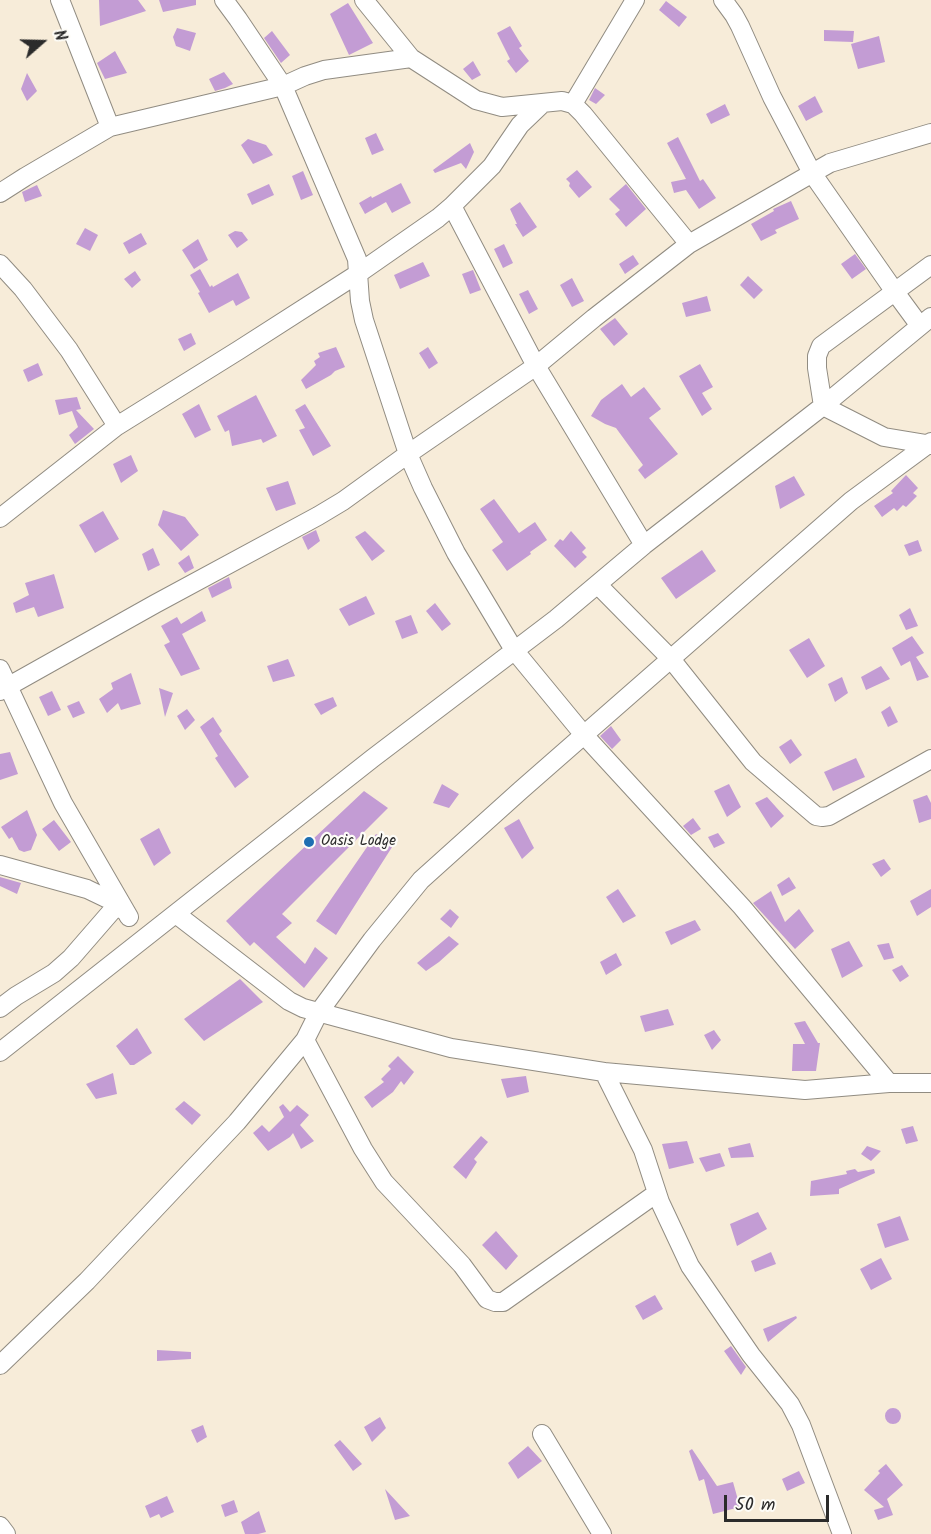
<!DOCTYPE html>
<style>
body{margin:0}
#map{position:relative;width:931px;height:1534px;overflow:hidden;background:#f7ecd9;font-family:Kalam,sans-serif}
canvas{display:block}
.north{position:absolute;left:12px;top:12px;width:60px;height:60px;-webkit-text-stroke:4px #fdfcf7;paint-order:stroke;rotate:70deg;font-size:16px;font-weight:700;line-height:24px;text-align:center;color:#2b2b2b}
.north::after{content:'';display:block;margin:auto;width:21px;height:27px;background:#2b2b2b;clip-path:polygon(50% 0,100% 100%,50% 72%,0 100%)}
.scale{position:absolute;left:724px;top:1495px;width:105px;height:27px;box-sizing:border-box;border:3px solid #2b2b2b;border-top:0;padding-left:8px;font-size:18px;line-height:21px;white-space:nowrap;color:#2b2b2b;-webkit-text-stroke:4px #fdfcf7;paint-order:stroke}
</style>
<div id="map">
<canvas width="931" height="1534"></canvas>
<div class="north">N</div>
<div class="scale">50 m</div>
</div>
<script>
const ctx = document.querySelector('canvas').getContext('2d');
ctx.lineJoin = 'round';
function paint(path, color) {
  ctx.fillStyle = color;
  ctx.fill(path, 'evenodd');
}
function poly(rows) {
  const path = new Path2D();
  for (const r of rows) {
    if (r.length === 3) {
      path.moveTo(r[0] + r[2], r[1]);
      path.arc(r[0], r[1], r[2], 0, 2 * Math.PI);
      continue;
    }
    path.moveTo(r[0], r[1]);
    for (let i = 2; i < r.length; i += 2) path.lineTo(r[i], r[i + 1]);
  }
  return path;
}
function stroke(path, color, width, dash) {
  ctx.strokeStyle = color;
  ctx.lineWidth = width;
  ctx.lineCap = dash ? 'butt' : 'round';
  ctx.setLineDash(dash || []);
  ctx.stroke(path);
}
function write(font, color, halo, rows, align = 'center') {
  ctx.font = font + ' Kalam,sans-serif';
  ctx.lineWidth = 4.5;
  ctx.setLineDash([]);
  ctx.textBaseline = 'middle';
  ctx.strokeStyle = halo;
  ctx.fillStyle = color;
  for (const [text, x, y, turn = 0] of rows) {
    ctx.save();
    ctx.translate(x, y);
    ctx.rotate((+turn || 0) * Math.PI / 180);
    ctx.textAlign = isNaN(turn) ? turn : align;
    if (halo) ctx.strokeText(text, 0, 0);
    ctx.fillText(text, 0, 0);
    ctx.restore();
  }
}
paint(poly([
 [99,0,138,0,146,11,100,26],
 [159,0,196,0,196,5,163,12],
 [666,1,687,17,679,27,659,10],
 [348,3,373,43,349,55,330,14],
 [510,26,522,46,519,48,529,61,516,73,507,61,510,59,497,33],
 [177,28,196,33,190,51,176,46,173,37],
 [824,30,854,31,853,42,824,41],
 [272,31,290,55,281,63,264,38],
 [879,36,885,62,858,69,851,44],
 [115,51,127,73,105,79,97,63],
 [473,61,481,75,472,80,463,69],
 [224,72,233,84,225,88,215,91,209,79],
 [27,73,37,91,27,101,21,89],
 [595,88,605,95,596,104,589,100],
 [815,96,823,112,806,121,798,106],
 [725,104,730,115,711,124,706,114],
 [376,133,384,150,372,155,365,138],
 [678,137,700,181,703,179,716,198,699,209,686,190,674,193,671,182,686,179,667,143],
 [248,139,266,145,273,155,253,164,241,145],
 [470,143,474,152,466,169,461,163,435,173,433,170],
 [577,170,592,187,579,198,569,186,570,183,566,179],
 [303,171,313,195,301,200,292,176],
 [401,183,411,203,392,213,386,202,365,214,359,203,371,196,372,198],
 [269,184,274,195,252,205,247,194],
 [626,184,646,209,626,227,615,214,620,210,609,199],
 [37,185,42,196,25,202,22,192],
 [791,201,799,219,775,230,777,233,761,241,751,224,774,211,773,209],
 [520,202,537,227,523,237,515,224,517,224,510,209],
 [85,228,98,235,90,251,76,244],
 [235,231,242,232,248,240,237,248,228,235],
 [141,233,147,244,129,254,123,243],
 [198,239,208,260,194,269,182,250],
 [504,244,513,263,503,268,494,249],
 [855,254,866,269,852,279,841,264],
 [633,255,639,264,625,274,619,264],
 [423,262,430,276,400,289,394,275],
 [200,269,210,287,212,285,213,287,238,273,250,298,236,306,233,300,209,313,198,293,200,292,190,275],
 [473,270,481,290,470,294,462,274],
 [135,271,141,280,132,288,124,279],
 [748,276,763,290,754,299,740,285],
 [572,278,584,301,572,307,560,285],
 [528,290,538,309,529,314,519,294],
 [707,296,711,311,686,317,682,303],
 [615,318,628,334,614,346,600,329],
 [191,333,196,344,184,351,178,339],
 [336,347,345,367,335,371,331,375,306,389,301,380,316,365,314,361,320,357,318,353],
 [428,347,438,363,429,369,419,353],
 [38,363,43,375,28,382,23,370],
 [700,364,713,387,702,393,712,409,702,416,679,376],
 [622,384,631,397,644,387,661,409,649,418,678,454,645,479,638,470,643,465,616,428,605,424,591,416,601,400],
 [256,395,277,436,263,443,261,439,232,446,229,430,225,432,217,416],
 [77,397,81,409,76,410,94,429,75,444,69,435,78,427,72,411,59,415,55,400],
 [199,404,211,430,195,438,182,414],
 [305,404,331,446,313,456,299,430,305,428,295,410],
 [131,455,138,471,121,483,113,464],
 [906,475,918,488,913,493,917,496,906,507,903,505,897,511,894,508,882,517,874,506,893,493,891,491],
 [794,476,805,495,780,509,775,486],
 [288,481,296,504,276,511,266,488],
 [494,499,519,533,535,522,547,540,530,552,531,554,507,571,492,550,503,542,480,509],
 [163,510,185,517,199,535,181,551,158,525],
 [103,511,119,539,95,553,79,525],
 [316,530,320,541,308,550,302,537],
 [365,531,385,551,372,561,355,537],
 [571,531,586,548,582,552,587,557,575,568,554,546,560,539,563,541],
 [918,540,922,551,909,556,904,545],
 [153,548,160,565,148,571,142,554],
 [702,550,716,571,676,599,661,578],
 [189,555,194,568,185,573,178,563],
 [54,574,64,608,38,617,34,607,16,613,13,603,29,595,25,583],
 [229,577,232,588,212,598,208,588],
 [366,596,375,614,349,626,339,609],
 [435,603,451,624,442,631,426,611],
 [910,608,918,626,906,630,899,615],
 [202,611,206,621,182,634,200,669,181,676,164,645,170,642,161,626,177,617,181,624],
 [411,615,418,633,402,639,395,621],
 [912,636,924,653,916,657,929,677,917,681,910,661,901,666,892,648],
 [809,638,825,666,807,678,789,650],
 [288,659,295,676,273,682,267,666],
 [881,666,890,679,866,690,861,677],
 [131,673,141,704,121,710,118,703,107,713,99,699,113,689,111,683],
 [842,677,848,693,835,702,828,684],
 [159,688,173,693,165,717],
 [52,691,61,710,48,716,39,697],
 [333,697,337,706,321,715,314,704],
 [79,701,85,713,73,718,67,706],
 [890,706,898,722,888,727,881,712],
 [187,709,195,720,185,730,177,716],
 [213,717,222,731,219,734,249,777,235,788,215,758,218,756,200,727],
 [611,726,621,740,612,749,600,736],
 [791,739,802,755,790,764,779,747],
 [10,752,18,774,0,780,0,754],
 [856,758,865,777,833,791,824,772],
 [442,784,459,794,449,808,433,803],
 [729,784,741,807,727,817,714,791],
 [364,791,388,808,282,914,292,923,276,937,305,964,315,947,328,958,304,988,254,942,250,946,226,921],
 [927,795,931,803,931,819,919,823,913,800],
 [767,797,784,816,771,828,755,803],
 [27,810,37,835,31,850,24,852,19,850,12,837,9,839,1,827],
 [693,818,701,829,691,835,683,826],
 [519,819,534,848,522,859,504,828],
 [54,820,71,842,59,851,42,829],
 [159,828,171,853,154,866,140,839],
 [718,833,725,843,714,848,708,837],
 [376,834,394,844,336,935,316,921],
 [884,859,891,869,881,877,872,864],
 [0,877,21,883,17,894,0,886],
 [789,877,796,888,782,896,777,885],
 [618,889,636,916,623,923,606,897],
 [931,889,931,907,917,916,910,901],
 [771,891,785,922,799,909,814,931,795,949,753,903],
 [450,909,459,917,451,928,440,919],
 [695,920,701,930,671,945,665,932],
 [449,936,459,944,439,962,426,971,417,963],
 [849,941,863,966,842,978,831,949],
 [889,943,894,958,884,960,877,945],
 [616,953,622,965,606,975,600,962],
 [902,965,909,976,900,982,892,970],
 [240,979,263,1002,204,1041,184,1019],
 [668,1009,674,1025,645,1032,640,1016],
 [805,1021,818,1043,820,1043,816,1071,792,1071,793,1044,805,1044,794,1023],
 [137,1028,152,1053,134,1065,130,1065,116,1046],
 [714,1030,721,1040,712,1050,704,1035],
 [398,1056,414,1072,404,1085,401,1081,393,1092,372,1108,364,1097,384,1082,381,1079,391,1069,388,1066],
 [113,1073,117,1094,96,1099,86,1084],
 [526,1076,529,1092,507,1098,501,1079],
 [184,1101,201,1115,192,1125,175,1109],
 [283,1104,290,1112,297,1105,309,1115,300,1125,314,1141,301,1149,293,1133,290,1137,268,1151,253,1133,262,1125,269,1132,284,1117,279,1107],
 [913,1126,918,1141,906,1144,901,1129],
 [481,1136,488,1142,474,1159,477,1162,466,1179,453,1167],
 [687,1141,694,1163,669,1169,662,1144],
 [750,1143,754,1157,731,1158,728,1148],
 [867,1146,881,1151,871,1161,861,1154],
 [720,1153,725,1166,706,1172,699,1158],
 [855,1169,858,1172,874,1169,875,1173,839,1189,839,1194,810,1196,811,1181,847,1174,846,1171],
 [758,1212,767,1229,737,1246,730,1224],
 [900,1216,909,1240,885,1248,877,1224],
 [496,1231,518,1256,506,1270,482,1245],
 [771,1252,776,1264,755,1272,751,1261],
 [881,1258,892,1279,871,1290,860,1269],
 [655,1295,663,1309,643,1320,635,1306],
 [796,1316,797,1318,768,1342,763,1329],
 [731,1346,746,1367,741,1375,724,1351],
 [157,1350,191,1352,191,1359,157,1361],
 [893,1416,8],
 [380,1417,386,1428,372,1442,364,1427],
 [203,1425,207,1437,197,1443,191,1430],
 [340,1440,362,1464,353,1471,334,1445],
 [528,1446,542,1461,518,1479,508,1463],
 [692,1449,717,1486,733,1482,740,1507,713,1514,704,1479,699,1481,689,1451],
 [886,1464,903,1485,887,1499,893,1515,878,1520,874,1510,884,1507,864,1490,880,1473,878,1471],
 [799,1471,805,1483,787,1491,782,1479],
 [385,1489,410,1516,395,1520],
 [167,1496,174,1512,161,1518,159,1514,150,1518,145,1506],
 [234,1500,238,1512,225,1517,221,1505],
 [259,1511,266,1532,258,1534,245,1534,241,1522]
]), '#c39cd4');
const minor = poly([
 [60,0,110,127],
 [224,0,238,19,283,86,357,259,360,301,364,320,408,454,423,488,456,553,514,650,584,735,742,907,889,1083],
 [364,0,411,58,476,100,502,107,562,101,573,104,583,114,689,244],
 [723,0,734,15,740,26,772,97,812,173,895,292,920,326],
 [573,104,635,0],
 [0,193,25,177,110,127,283,86,305,76,324,70,411,58],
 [452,206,536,366,644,545],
 [0,264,23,289,69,350,117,426],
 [931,265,821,346,817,356,817,368,823,406,884,437,931,445],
 [0,518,117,426,239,350,359,273,438,218,452,206,492,166,520,125,543,103],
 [598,585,671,659,753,762,816,816,822,817,829,816,931,759],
 [0,669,63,803,129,917],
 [0,691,155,604,318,516,343,501,408,454,536,366,594,318,689,244,830,163,931,133],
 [0,865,87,889,112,901,121,909],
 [176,914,289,1001,303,1008,451,1048,604,1072,643,1150,660,1202,690,1266,751,1355,790,1404,801,1425,842,1534],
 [0,1008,16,996,54,973,71,958,117,905],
 [305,1040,363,1149,384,1182,462,1265,487,1299,495,1302,503,1302,657,1193],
 [0,1052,373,758,556,619,644,545,823,406,931,317],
 [604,1072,805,1090,889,1083,931,1083],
 [0,1365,87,1281,237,1122,305,1040,319,1012,372,940,421,880,521,790,851,501,931,442],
 [542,1434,602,1534],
 [0,1526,6,1534]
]);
stroke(minor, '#918c82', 20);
stroke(minor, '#fff', 18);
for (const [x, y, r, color] of [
 [309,842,6,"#1f6fb2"]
]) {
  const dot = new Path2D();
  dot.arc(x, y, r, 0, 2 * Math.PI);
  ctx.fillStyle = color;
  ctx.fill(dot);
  stroke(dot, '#fdfcf7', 2);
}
write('15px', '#2b2b2b', '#fdfcf7', [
 ["Oasis Lodge",321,842]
], 'left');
</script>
